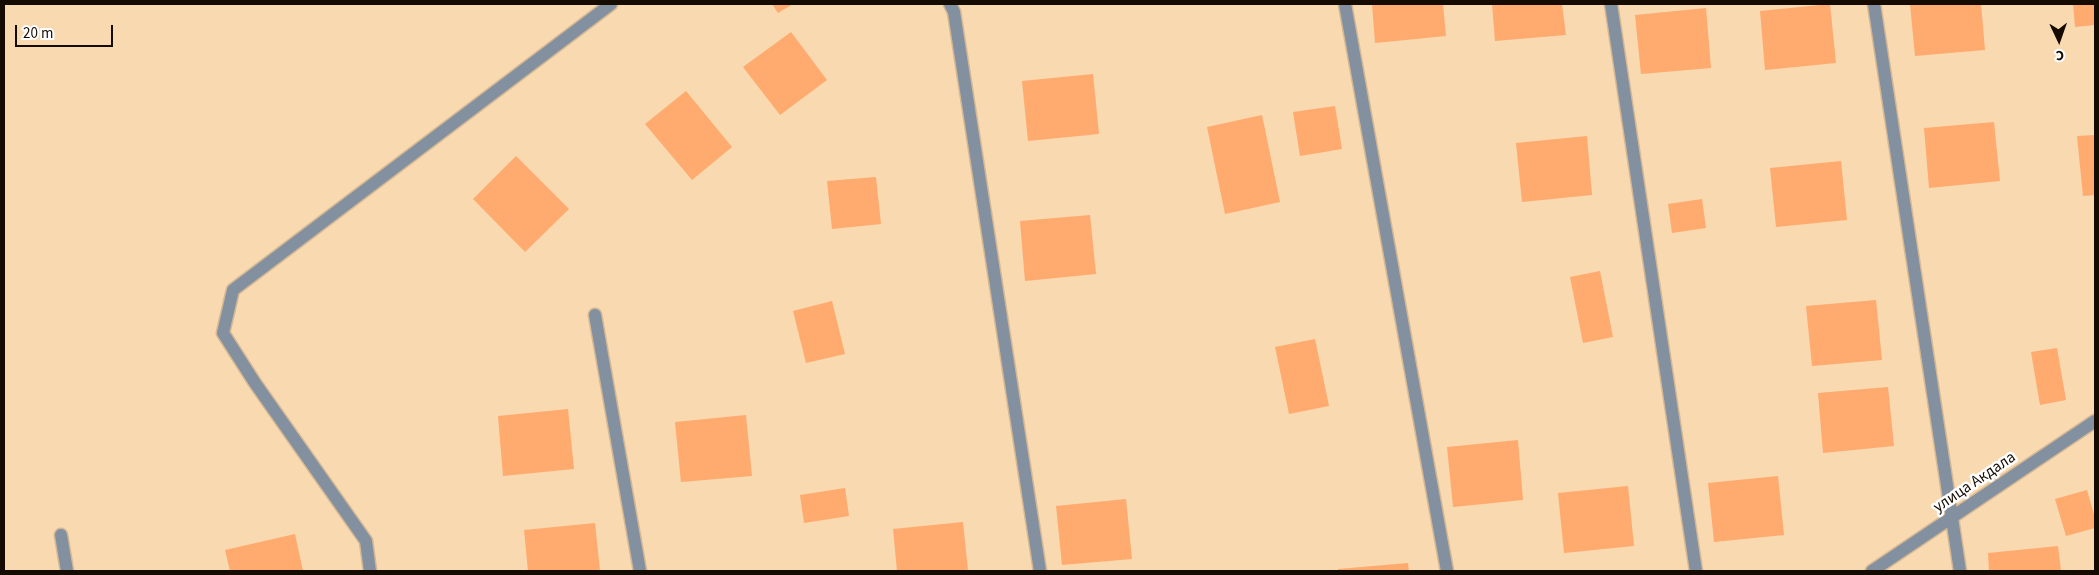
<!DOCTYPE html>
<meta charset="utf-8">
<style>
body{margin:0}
#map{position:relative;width:2099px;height:575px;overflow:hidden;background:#f8d9b0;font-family:"Source Sans 3",sans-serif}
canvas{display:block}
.frame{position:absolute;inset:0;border:5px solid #150b00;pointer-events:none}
.north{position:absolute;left:2034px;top:15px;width:50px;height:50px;-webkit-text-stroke:4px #fff;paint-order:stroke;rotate:177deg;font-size:14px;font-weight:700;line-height:20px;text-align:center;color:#150b00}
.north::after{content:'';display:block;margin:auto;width:18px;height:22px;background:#150b00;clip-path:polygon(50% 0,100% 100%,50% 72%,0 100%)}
.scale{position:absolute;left:15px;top:25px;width:98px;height:22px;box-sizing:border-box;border:2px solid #150b00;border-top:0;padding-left:6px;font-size:15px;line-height:18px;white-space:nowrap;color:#150b00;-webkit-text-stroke:4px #fff;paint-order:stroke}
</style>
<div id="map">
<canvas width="2099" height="575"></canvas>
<div class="frame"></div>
<div class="north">С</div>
<div class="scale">20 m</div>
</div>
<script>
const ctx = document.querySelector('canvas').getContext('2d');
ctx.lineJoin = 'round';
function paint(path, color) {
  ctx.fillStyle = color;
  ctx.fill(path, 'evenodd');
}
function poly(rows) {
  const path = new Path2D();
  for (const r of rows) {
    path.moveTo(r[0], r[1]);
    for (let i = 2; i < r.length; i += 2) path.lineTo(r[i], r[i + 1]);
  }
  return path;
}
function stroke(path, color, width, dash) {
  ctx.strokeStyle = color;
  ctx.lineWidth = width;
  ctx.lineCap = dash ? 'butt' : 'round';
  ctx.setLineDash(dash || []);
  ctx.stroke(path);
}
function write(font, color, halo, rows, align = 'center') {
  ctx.font = font + ' "Source Sans 3",sans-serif';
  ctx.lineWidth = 5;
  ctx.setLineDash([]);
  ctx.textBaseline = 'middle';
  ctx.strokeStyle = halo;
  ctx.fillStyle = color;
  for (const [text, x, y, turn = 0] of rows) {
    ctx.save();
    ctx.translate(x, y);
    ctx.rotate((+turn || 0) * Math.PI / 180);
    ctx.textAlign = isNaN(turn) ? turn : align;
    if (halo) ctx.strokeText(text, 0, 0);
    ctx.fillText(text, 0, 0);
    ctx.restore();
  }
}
paint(poly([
 [772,4,793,4,778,13],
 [1372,4,1443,4,1446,36,1375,43],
 [1492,4,1562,4,1566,35,1495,41],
 [1830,4,1836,63,1765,70,1760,11],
 [1910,4,1981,4,1985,50,1915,56],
 [2073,4,2095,4,2095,25,2075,27],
 [1706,8,1711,68,1641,74,1635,15],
 [791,32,827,80,780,115,743,67],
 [1093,74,1099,134,1028,141,1022,81],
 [686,91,732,147,692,180,645,124],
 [1335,106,1342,149,1300,156,1293,112],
 [1262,115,1280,202,1225,214,1207,127],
 [1994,122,2000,181,1929,188,1924,128],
 [2095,135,2095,195,2083,196,2077,136],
 [1587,136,1592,195,1522,202,1516,143],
 [516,156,569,209,525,252,473,199],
 [1841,161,1847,220,1776,227,1770,168],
 [876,177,881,224,832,229,827,181],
 [1702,199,1706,228,1672,233,1668,204],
 [1090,215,1096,274,1025,281,1020,221],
 [1600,271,1613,337,1583,343,1570,277],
 [1876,300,1882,360,1812,366,1806,306],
 [832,301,845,354,806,363,793,311],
 [1315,339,1329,406,1289,414,1275,347],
 [2057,348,2066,400,2040,405,2031,352],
 [1888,387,1894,446,1823,453,1818,393],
 [568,409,574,469,503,476,498,416],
 [746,415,752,476,681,482,675,422],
 [1518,440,1523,500,1453,507,1447,447],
 [1778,476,1784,535,1714,542,1708,483],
 [1628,486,1634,546,1564,553,1558,493],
 [845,488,849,516,804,523,800,495],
 [2087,490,2095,518,2095,528,2066,536,2055,499],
 [1126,499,1132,559,1062,565,1056,506],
 [963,522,968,571,897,571,893,529],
 [595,523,600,571,528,571,524,530],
 [295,534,303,571,230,571,225,550],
 [2058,546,2061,571,1989,571,1988,553],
 [1408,563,1409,571,1338,571,1338,569]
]), '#ffaa6e');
const minor = poly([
 [950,4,954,12,1040,571],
 [1345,4,1447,571],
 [1611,4,1696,571],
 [1874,4,1960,571],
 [595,315,640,571],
 [61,535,67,571],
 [370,571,366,541,255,383,223,333,233,290,611,4],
 [1872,571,2095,421]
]);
stroke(minor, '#d4b894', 15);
stroke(minor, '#8390a0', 12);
write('16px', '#150b00', '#fff', [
 ["улица Акдала",1975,483,-34]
]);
</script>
